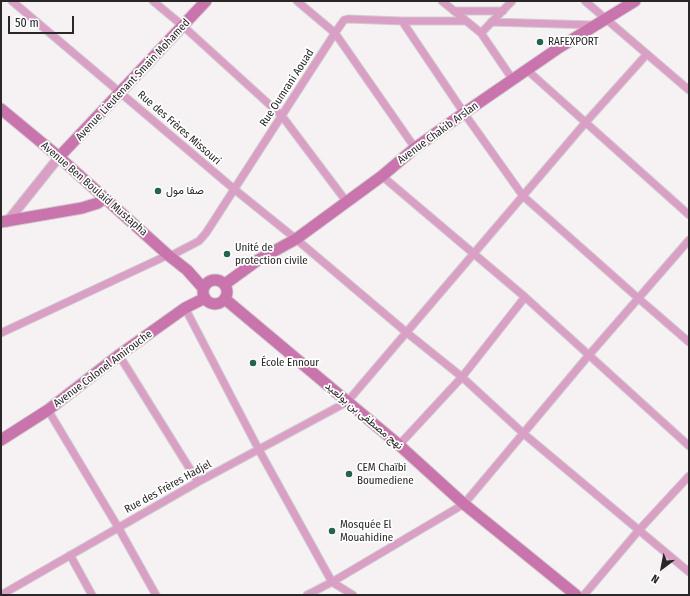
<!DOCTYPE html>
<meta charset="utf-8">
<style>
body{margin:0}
#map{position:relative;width:690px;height:596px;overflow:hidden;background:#f6f2f4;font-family:"Fira Sans Condensed",sans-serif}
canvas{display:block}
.frame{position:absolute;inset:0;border:2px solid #292728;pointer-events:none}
.north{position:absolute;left:642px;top:548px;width:40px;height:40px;-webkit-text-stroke:3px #fff;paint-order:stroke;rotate:212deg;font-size:11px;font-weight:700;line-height:16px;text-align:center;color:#292728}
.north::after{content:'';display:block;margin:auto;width:14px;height:18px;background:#292728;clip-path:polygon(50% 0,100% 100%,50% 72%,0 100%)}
.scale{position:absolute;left:8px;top:16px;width:66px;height:18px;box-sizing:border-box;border:2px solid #292728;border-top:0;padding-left:5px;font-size:12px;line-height:14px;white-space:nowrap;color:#292728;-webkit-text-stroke:3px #fff;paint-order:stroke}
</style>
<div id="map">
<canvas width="690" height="596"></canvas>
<div class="frame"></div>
<div class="north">N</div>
<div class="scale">50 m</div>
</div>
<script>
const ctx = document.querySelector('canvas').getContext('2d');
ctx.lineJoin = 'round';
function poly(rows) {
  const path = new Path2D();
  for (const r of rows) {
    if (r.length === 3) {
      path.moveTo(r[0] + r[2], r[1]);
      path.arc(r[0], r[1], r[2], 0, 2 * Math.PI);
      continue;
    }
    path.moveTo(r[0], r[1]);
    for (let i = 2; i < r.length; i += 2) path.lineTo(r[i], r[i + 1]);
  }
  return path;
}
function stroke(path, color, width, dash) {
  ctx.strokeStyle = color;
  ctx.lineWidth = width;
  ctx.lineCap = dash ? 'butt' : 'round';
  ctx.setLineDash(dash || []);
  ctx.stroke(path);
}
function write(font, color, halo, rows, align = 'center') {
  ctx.font = font + ' "Fira Sans Condensed",Vazirmatn,sans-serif';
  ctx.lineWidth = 3.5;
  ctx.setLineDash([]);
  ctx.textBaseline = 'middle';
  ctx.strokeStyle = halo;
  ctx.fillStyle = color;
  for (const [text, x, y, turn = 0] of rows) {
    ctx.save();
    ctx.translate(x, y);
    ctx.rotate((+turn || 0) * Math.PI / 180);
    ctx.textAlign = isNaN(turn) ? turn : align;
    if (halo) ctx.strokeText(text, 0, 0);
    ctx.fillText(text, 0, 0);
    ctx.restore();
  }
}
const minor = poly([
 [12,1,234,189,296,239,406,332,462,377,524,434,689,572],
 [153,1,183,26,282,116,346,201],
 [297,1,335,33,415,148],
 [442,1,481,33,513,80],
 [585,1,689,90],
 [454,11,503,11],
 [402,21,464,113,523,196,638,298,689,342],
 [491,22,594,25],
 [481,33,512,1],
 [527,70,689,215],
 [382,176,525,297,689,446],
 [185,308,259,450,332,582,353,595],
 [1,333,168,255,174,254,199,241,206,233,335,33,344,20,348,19,402,21,466,21],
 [119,355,198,482],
 [48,410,118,527,156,595],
 [399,445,462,377,525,297],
 [70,555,92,595],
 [1,595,198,482,347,402,586,122,647,54],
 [307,595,332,582,464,504,589,355,689,240],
 [584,595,639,530,689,476]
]);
const tertiary = poly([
 [7,222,59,157]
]);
const secondary = poly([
 [1,109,59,157,168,255,187,270,203,288],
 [59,157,206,1],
 [1,222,82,208,98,203,104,198],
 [215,292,12],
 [225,284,258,260,296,239,382,176,415,148,464,113,560,47,635,1],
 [225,299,399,445,464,504,576,595],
 [1,440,48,410,119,355,185,308,205,298]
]);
stroke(minor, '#d1cdcf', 9);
stroke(tertiary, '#d1cdcf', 11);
stroke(secondary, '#d1cdcf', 13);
stroke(minor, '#da9fc4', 7);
stroke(tertiary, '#da9fc4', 9);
stroke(secondary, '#c974ac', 11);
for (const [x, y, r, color] of [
 [540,42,4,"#256350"],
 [158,191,4,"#256350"],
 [227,254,4,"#256350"],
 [253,363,4,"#256350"],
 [349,474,4,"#256350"],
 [332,531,4,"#256350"]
]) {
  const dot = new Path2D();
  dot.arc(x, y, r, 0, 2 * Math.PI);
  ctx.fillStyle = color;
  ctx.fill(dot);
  stroke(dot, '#fff', 1.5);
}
write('11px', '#292728', '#fff', [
 ["RAFEXPORT",548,42],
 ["صفا مول",166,191],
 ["Unité de",235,248],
 ["protection civile",235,261],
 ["École Ennour",261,363],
 ["CEM Chaïbi",357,468],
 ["Boumediene",357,481],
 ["Mosquée El",340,525],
 ["Mouahidine",340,538]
], 'left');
write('11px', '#292728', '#fff', [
 ["Avenue Lieutenant Smain Mohamed",133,80,-47],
 ["Rue Oumrani Aouad",287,88,-57],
 ["Rue des Frères Missouri",179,128,41],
 ["Avenue Chakib Arslan",438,133,-36],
 ["Avenue Ben Boulaid Mustapha",94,189,41],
 ["Avenue Colonel Amirouche",103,369,-37],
 ["نهج مصطفى بن بولعيد",364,416,40],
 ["Rue des Frères Hadjel",168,487,-29]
]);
</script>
